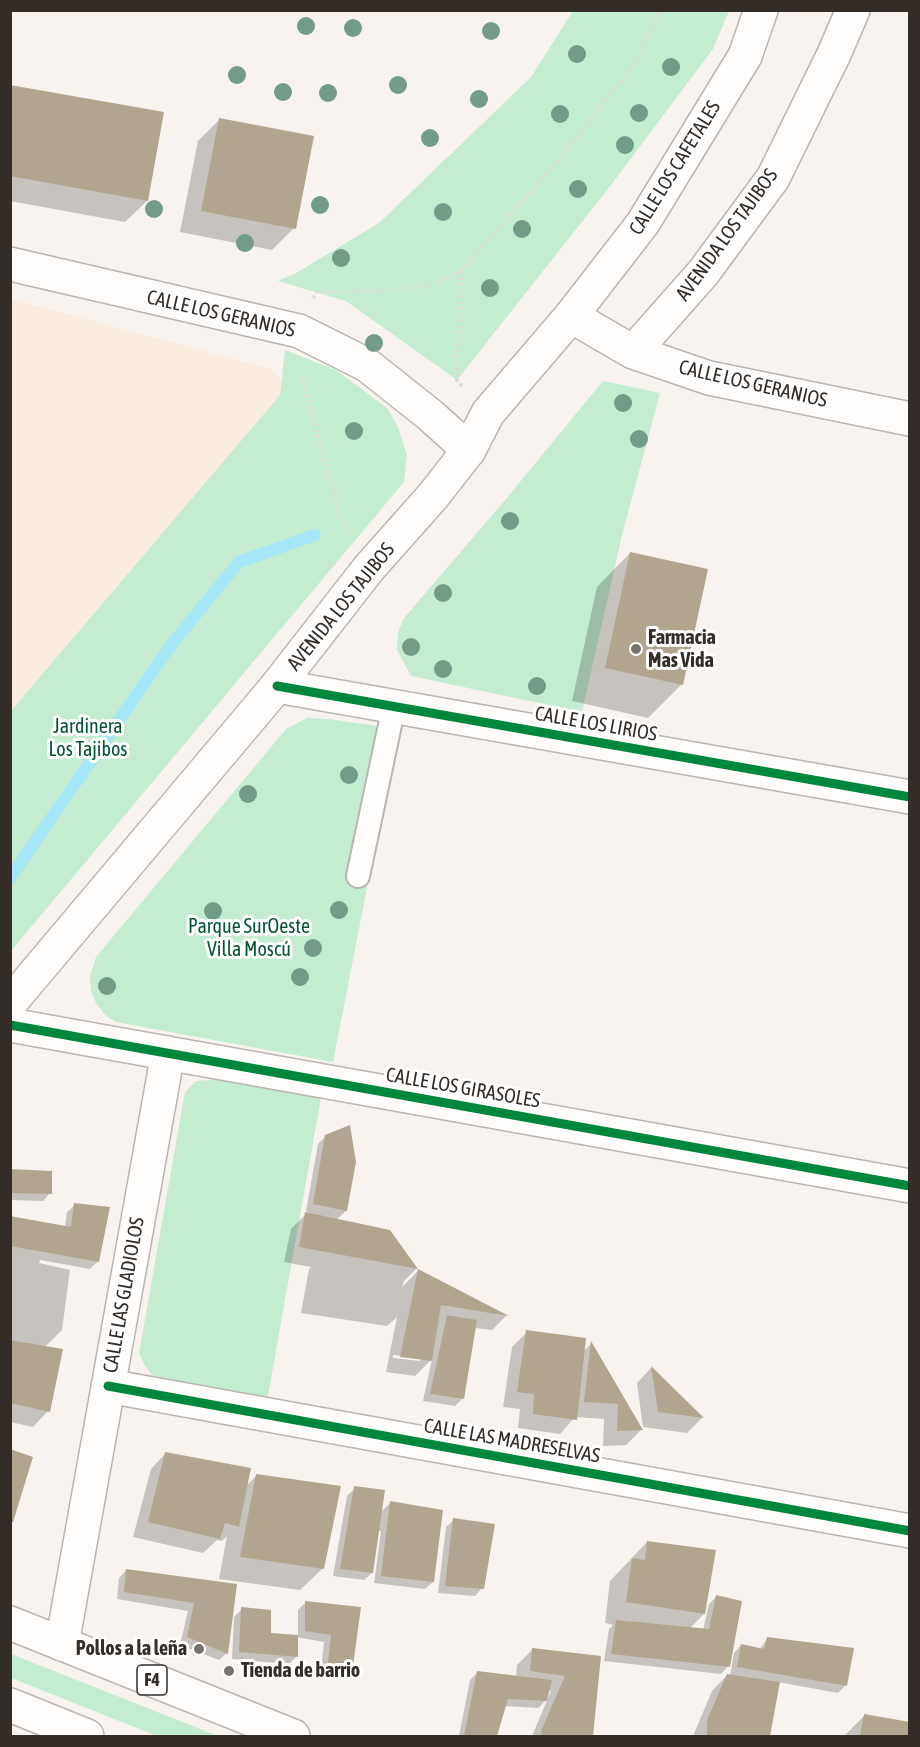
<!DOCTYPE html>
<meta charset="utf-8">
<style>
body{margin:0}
#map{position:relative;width:920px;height:1747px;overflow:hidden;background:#f8f3ee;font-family:"Asap Condensed",sans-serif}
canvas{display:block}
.frame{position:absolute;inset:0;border:12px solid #332c27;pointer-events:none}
</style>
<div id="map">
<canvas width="920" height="1747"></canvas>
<div class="frame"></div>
</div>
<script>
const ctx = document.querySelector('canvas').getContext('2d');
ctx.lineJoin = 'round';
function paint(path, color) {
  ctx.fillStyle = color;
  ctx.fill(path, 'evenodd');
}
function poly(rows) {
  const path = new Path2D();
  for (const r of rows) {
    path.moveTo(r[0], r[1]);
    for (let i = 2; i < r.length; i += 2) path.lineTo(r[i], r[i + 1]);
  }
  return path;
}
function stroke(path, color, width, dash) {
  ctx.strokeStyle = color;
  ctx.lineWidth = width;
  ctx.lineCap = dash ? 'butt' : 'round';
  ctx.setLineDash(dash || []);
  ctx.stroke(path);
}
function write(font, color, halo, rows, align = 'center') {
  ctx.font = font + ' "Asap Condensed",sans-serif';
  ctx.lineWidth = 6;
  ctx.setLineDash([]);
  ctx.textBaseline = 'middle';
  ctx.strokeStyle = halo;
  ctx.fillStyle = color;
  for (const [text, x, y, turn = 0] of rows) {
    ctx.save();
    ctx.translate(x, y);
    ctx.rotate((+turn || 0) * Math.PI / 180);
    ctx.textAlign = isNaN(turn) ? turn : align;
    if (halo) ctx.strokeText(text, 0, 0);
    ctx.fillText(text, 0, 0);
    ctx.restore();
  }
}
paint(poly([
 [11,299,271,369,280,378,281,395,11,711]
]), '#fbece0');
paint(poly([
 [573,11,729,11,713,49,611,185,457,380,346,301,278,281,296,273,379,223,531,77],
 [285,350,336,370,387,408,398,427,407,455,404,482,11,951,11,711,280,395],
 [603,381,660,393,622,535,582,712,411,676,397,650,398,632,404,618,506,499],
 [307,718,328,719,398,729,333,1062,116,1022,105,1015,96,1003,91,990,90,976,96,957,286,729],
 [220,1079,321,1098,267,1401,164,1382,152,1375,145,1366,139,1353,185,1092,196,1081],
 [10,1654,11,1654,218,1736,157,1736,11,1678]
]), '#c3ecd1');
paint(poly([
 [10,86,147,201,125,222,10,201],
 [220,119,294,228,272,250,180,232,198,141],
 [630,553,682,684,648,718,572,701,597,587],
 [326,1136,346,1211,336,1220,389,1232,416,1269,404,1281,402,1287,418,1271,506,1316,492,1330,475,1328,463,1398,455,1406,423,1401,432,1359,415,1376,386,1372,397,1317,387,1326,301,1313,309,1269,311,1267,284,1262,291,1229,308,1212,306,1211,318,1144],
 [393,1355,420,1358,420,1361,393,1358],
 [10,1171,50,1193,43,1201,10,1200],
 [75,1205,97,1262,90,1269,40,1260,39,1263,70,1270,62,1330,45,1347,48,1411,33,1427,10,1422,10,1218,65,1227,67,1212],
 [527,1332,583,1352,591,1344,641,1430,626,1445,603,1446,604,1419,575,1417,560,1434,518,1428,520,1409,503,1407,512,1347],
 [651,1368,702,1418,687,1433,643,1427,637,1383],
 [166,1453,246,1486,256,1476,322,1569,300,1590,219,1579,227,1536,222,1541,217,1540,203,1553,133,1537,151,1469],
 [355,1488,380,1513,391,1502,433,1582,425,1589,374,1583,381,1531,378,1531,372,1573,364,1580,333,1576,347,1496],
 [454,1520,482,1588,475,1596,438,1593,446,1527],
 [647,1542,704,1614,689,1629,703,1630,709,1604,716,1597,728,1666,721,1674,604,1661,609,1629,613,1625,605,1623,610,1581],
 [126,1570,236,1586,227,1653,219,1660,180,1645,188,1611,117,1599,119,1578],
 [306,1602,359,1608,350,1672,343,1680,320,1678,324,1642,296,1637,296,1657,289,1664,232,1659,234,1617,242,1609,270,1634,298,1636,298,1610],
 [768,1638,846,1685,838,1693,778,1682,769,1736,693,1736,712,1691,727,1675,730,1676,734,1653,741,1645,759,1650],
 [533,1649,599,1657,592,1736,532,1736,551,1691,548,1690,547,1699,538,1708,504,1706,496,1736,459,1736,470,1680,478,1672,516,1677,517,1665],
 [864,1716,910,1724,910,1736,844,1736]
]), '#0003');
stroke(poly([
 [10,878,171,645,239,562,315,535]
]), '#a5e7f7', 12);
paint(poly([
 [10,85,164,112,148,201,10,176],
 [219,118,314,136,296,229,201,211],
 [630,552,708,569,683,685,605,668],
 [350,1125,356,1162,347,1211,313,1204,325,1135],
 [10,1169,52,1171,52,1194,10,1193],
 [74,1203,110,1207,99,1262,10,1246,10,1216,71,1227],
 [305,1212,390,1230,418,1269,299,1247],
 [418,1269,509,1316,441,1305,432,1361,400,1357],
 [447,1315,477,1320,464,1399,430,1394],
 [526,1330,586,1338,577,1420,533,1414,534,1394,517,1392],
 [10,1340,63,1349,50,1412,10,1403],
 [591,1341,643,1430,617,1431,618,1404,584,1402],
 [651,1366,704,1418,658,1412],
 [10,1449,33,1457,13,1522,10,1522],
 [165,1452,251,1468,239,1527,225,1523,220,1539,148,1522],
 [256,1474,341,1486,324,1569,240,1557],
 [354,1486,385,1490,373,1573,340,1569],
 [390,1501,443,1510,434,1582,381,1576],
 [453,1518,495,1524,484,1589,445,1586],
 [647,1541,716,1550,705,1614,626,1602,632,1558,645,1560],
 [126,1569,237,1584,228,1654,187,1637,194,1603,124,1592],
 [716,1595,742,1601,730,1667,611,1654,616,1620,709,1629],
 [305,1601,361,1607,352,1673,327,1671,331,1635,305,1631],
 [241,1607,271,1610,271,1633,298,1635,298,1657,239,1652],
 [767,1637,854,1648,847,1686,737,1667,741,1644,764,1649],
 [532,1648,601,1656,593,1736,542,1736,541,1731,565,1676,530,1671],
 [477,1671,552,1680,547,1701,508,1699,497,1736,464,1736],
 [727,1674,780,1682,770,1736,707,1736,707,1720],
 [864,1714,910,1722,910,1736,860,1736]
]), '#b2a590');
const service = poly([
 [358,876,394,706]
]);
const minor = poly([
 [10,264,299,331,367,365,430,415,469,450],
 [571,316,633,352,709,378,910,419],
 [633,352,703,273,773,178,834,54,853,10],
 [277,686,910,797],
 [108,1386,910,1531],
 [62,1644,168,1053]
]);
const tertiary = poly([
 [10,1025,910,1186]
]);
const secondary = poly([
 [10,1003,277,686,369,568,433,496,469,450,488,413,571,316,643,223,745,56,761,10]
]);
const trunk = poly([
 [10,1623,293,1736],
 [10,1705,87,1736]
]);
stroke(service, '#bbb5b1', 26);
stroke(minor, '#bbb5b1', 36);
stroke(tertiary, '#bbb5b1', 36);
stroke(secondary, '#bbb5b1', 36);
stroke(trunk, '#bbb5b1', 36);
stroke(poly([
 [461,271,457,380,462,386],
 [313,298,316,292,387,291,435,284,461,271,562,156,636,61,661,10],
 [302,377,339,513,350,533]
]), '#dddbda', 4, [3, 3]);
stroke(service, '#fefdfc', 22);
stroke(minor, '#fefdfc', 33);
stroke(tertiary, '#fefdfc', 33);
stroke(secondary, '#fefdfc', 33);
stroke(trunk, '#fefdfc', 33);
stroke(poly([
 [277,686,910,797],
 [10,1025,910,1186],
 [108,1386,910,1531]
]), '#00873e', 9);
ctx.fillStyle = '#729c88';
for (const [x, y] of [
 [306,26],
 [353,28],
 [491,31],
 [577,54],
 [671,67],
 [237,75],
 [398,85],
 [283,92],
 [328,93],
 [479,99],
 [639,113],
 [560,114],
 [430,138],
 [625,145],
 [578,189],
 [320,205],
 [154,209],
 [443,212],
 [522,229],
 [245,243],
 [341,258],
 [490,288],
 [374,343],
 [623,403],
 [354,431],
 [639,439],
 [510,521],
 [443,593],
 [411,647],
 [443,669],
 [537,686],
 [349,775],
 [248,794],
 [339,910],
 [213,911],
 [313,948],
 [300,977],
 [107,986]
]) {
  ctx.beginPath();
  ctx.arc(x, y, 9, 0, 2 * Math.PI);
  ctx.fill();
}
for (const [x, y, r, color] of [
 [636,649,6,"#78726d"],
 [199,1649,6,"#78726d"],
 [229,1671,6,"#78726d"]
]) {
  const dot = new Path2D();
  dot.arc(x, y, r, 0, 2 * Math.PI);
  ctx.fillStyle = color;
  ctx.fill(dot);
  stroke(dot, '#fff', 2);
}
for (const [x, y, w] of [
 [152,1680,30]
]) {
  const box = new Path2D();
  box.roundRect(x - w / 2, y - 15, w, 30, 4.5);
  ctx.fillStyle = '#fff';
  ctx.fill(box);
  stroke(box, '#332c27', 1.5);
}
write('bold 18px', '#332c27', null, [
 ["F4",152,1680]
]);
write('20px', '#332c27', '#fff', [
 ["CALLE LOS CAFETALES",675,168,-58],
 ["AVENIDA LOS TAJIBOS",727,235,-54],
 ["CALLE LOS GERANIOS",221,314,13],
 ["CALLE LOS GERANIOS",753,384,13],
 ["AVENIDA LOS TAJIBOS",341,607,-51],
 ["CALLE LOS LIRIOS",596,724,10],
 ["CALLE LOS GIRASOLES",463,1088,10],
 ["CALLE LAS GLADIOLOS",124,1295,-80],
 ["CALLE LAS MADRESELVAS",512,1441,10]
]);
write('bold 20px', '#332c27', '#fff', [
 ["Farmacia",648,638],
 ["Mas Vida",648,661],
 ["Pollos a la leña",187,1649,"right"],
 ["Tienda de barrio",241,1671]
], 'left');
write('20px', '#055534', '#fff', [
 ["Jardinera",88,727],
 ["Los Tajibos",88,750],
 ["Parque SurOeste",249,927],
 ["Villa Moscú",249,950]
]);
</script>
